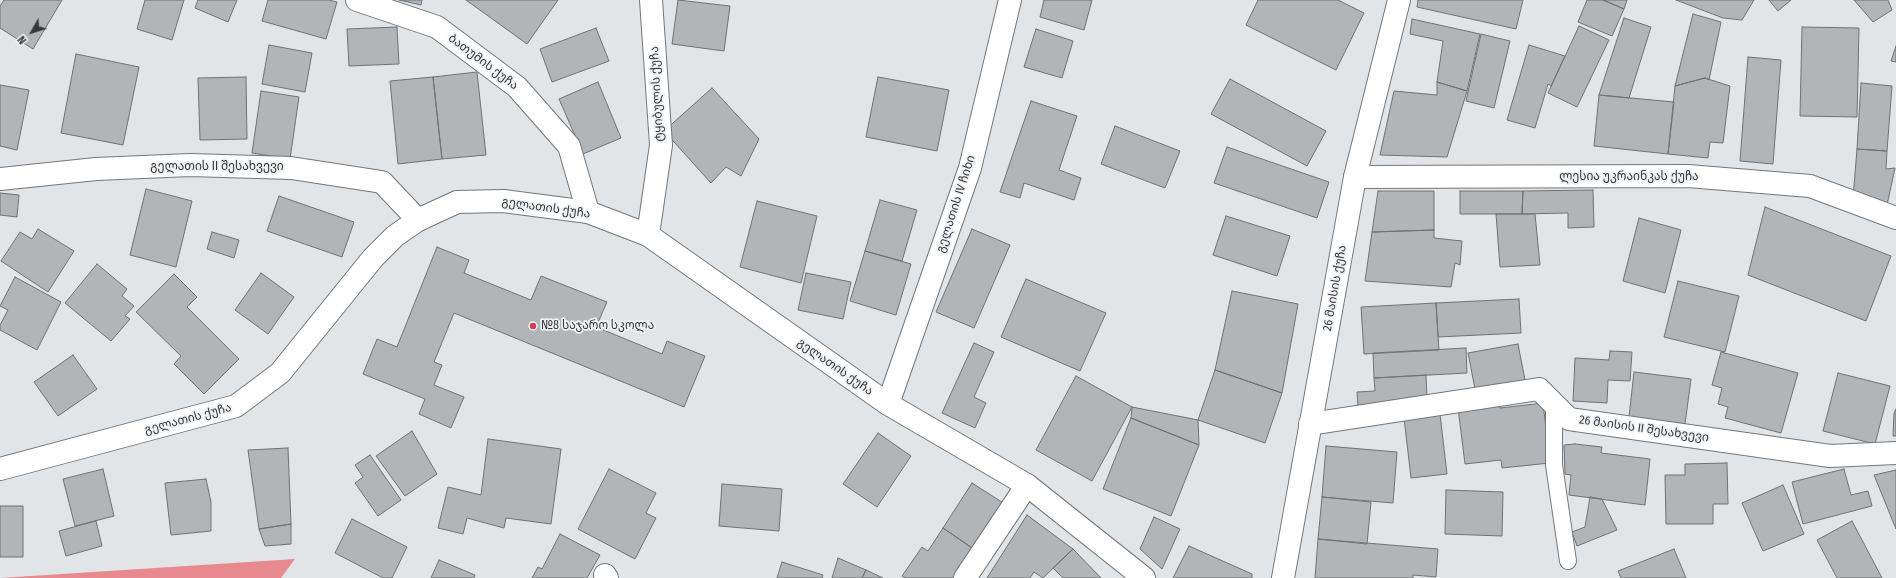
<!DOCTYPE html>
<meta charset="utf-8">
<style>
body{margin:0}
#map{position:relative;width:1896px;height:578px;overflow:hidden;background:#e1e5e8;font-family:"Fira Sans Condensed",sans-serif}
canvas{display:block}
.north{position:absolute;left:12px;top:12px;width:40px;height:40px;-webkit-text-stroke:3px #eff2f5;paint-order:stroke;rotate:231deg;font-size:11px;font-weight:700;line-height:16px;text-align:center;color:#363739}
.north::after{content:'';display:block;margin:auto;width:14px;height:18px;background:#363739;clip-path:polygon(50% 0,100% 100%,50% 72%,0 100%)}
</style>
<div id="map">
<canvas width="1896" height="578"></canvas>
<div class="north">N</div>
</div>
<script>
const ctx = document.querySelector('canvas').getContext('2d');
ctx.lineJoin = 'round';
function paint(path, color) {
  ctx.fillStyle = color;
  ctx.fill(path, 'evenodd');
}
function poly(rows) {
  const path = new Path2D();
  for (const r of rows) {
    path.moveTo(r[0], r[1]);
    for (let i = 2; i < r.length; i += 2) path.lineTo(r[i], r[i + 1]);
  }
  return path;
}
function stroke(path, color, width, dash) {
  ctx.strokeStyle = color;
  ctx.lineWidth = width;
  ctx.lineCap = dash ? 'butt' : 'round';
  ctx.setLineDash(dash || []);
  ctx.stroke(path);
}
function write(font, color, halo, rows, align = 'center') {
  ctx.font = font + ' "Fira Sans Condensed","Noto Sans Georgian",sans-serif';
  ctx.lineWidth = 3.5;
  ctx.setLineDash([]);
  ctx.textBaseline = 'middle';
  ctx.strokeStyle = halo;
  ctx.fillStyle = color;
  for (const [text, x, y, turn = 0] of rows) {
    ctx.save();
    ctx.translate(x, y);
    ctx.rotate((+turn || 0) * Math.PI / 180);
    ctx.textAlign = isNaN(turn) ? turn : align;
    if (halo) ctx.strokeText(text, 0, 0);
    ctx.fillText(text, 0, 0);
    ctx.restore();
  }
}
paint(poly([
 [295,559,281,578,0,578]
]), '#e8888f');
const building = poly([
 [4,0,62,0,33,49,0,28,0,6,4,0],
 [145,0,184,0,172,40,137,29,145,0],
 [198,0,237,0,228,22,195,8,198,0],
 [268,0,329,0,337,2,326,39,262,21,268,0],
 [399,0,422,0,421,5,399,0],
 [466,0,558,0,527,44,466,0],
 [678,0,730,6,724,51,672,44,678,0],
 [1044,0,1092,0,1084,30,1040,17,1044,0],
 [1258,0,1338,0,1364,13,1336,70,1246,25,1258,0],
 [1418,0,1523,0,1516,29,1417,7,1418,0],
 [1587,0,1603,0,1624,9,1612,36,1578,22,1587,0],
 [1603,0,1627,0,1624,9,1603,0],
 [1676,0,1754,0,1742,20,1723,18,1676,0],
 [1769,0,1791,0,1778,11,1769,0],
 [1854,0,1888,0,1892,10,1873,22,1854,0],
 [1693,14,1721,22,1709,80,1705,78,1675,86,1693,14],
 [1624,18,1651,27,1629,98,1599,95,1624,18],
 [1412,19,1480,34,1467,91,1437,82,1443,41,1410,34,1412,19],
 [1579,26,1609,40,1577,107,1548,93,1579,26],
 [397,27,399,64,349,66,347,29,397,27],
 [1802,27,1859,28,1857,117,1800,116,1802,27],
 [596,28,609,61,552,82,540,49,596,28],
 [1036,29,1073,41,1062,78,1024,67,1036,29],
 [1481,34,1510,41,1494,108,1466,101,1481,34],
 [269,45,312,53,305,92,262,84,269,45],
 [1529,45,1565,56,1551,86,1548,84,1535,128,1507,120,1529,45],
 [1896,46,1896,62,1891,61,1896,46],
 [76,54,139,67,123,145,61,133,76,54],
 [1748,57,1781,60,1773,164,1740,161,1748,57],
 [477,72,486,155,442,159,433,77,477,72],
 [246,77,247,139,200,140,198,78,246,77],
 [433,77,442,159,398,164,390,81,433,77],
 [878,77,949,90,937,151,866,137,878,77],
 [1705,78,1730,86,1723,143,1710,142,1708,158,1668,154,1675,86,1705,78],
 [1230,79,1326,131,1307,166,1211,114,1230,79],
 [598,82,621,138,583,154,559,99,598,82],
 [1437,82,1467,91,1447,157,1380,155,1394,91,1437,95,1437,82],
 [1861,83,1892,86,1887,151,1857,149,1861,83],
 [0,85,29,90,17,150,0,146,0,85],
 [712,88,759,139,741,176,726,167,711,183,664,131,712,88],
 [261,91,299,97,290,159,252,153,261,91],
 [1599,95,1674,102,1668,154,1594,146,1599,95],
 [1031,101,1077,116,1059,170,1081,178,1074,200,1024,183,1020,198,1000,192,1031,101],
 [1115,126,1180,151,1165,188,1101,164,1115,126],
 [1227,147,1329,182,1317,218,1214,183,1227,147],
 [1857,149,1887,151,1886,169,1895,168,1887,205,1853,198,1857,149],
 [146,189,192,201,176,267,130,255,146,189],
 [1593,190,1594,227,1568,228,1568,213,1522,214,1523,191,1593,190],
 [1378,191,1434,191,1434,230,1372,232,1378,191],
 [1460,191,1523,191,1522,214,1460,214,1460,191],
 [0,193,19,195,17,217,0,215,0,193],
 [279,196,354,222,342,257,267,231,279,196],
 [880,200,917,210,902,261,865,251,880,200],
 [757,201,817,216,801,283,740,267,757,201],
 [1765,207,1891,256,1866,321,1748,275,1765,207],
 [1496,214,1535,214,1540,265,1500,267,1496,214],
 [1226,216,1290,236,1277,276,1213,255,1226,216],
 [1639,218,1681,230,1665,293,1623,281,1639,218],
 [38,229,74,251,48,292,1,261,20,232,32,239,38,229],
 [972,229,1010,245,974,328,936,312,972,229],
 [1434,230,1434,238,1462,241,1460,265,1455,263,1451,287,1365,281,1372,232,1434,230],
 [212,232,239,240,234,258,207,249,212,232],
 [437,247,469,260,464,273,531,300,541,276,607,302,596,327,662,354,667,341,705,356,684,407,454,313,434,362,442,365,434,385,464,397,451,428,419,414,425,399,363,374,377,339,397,347,437,247],
 [865,251,911,264,896,315,850,301,865,251],
 [97,264,127,289,122,296,134,306,125,316,130,319,111,341,65,303,97,264],
 [261,273,294,297,268,334,235,310,261,273],
 [806,273,851,282,843,319,798,310,806,273],
 [174,274,197,297,187,307,239,359,204,394,174,364,181,356,136,312,174,274],
 [15,277,61,302,37,350,0,330,0,325,8,310,0,306,15,277],
 [1026,279,1106,313,1080,371,1001,337,1026,279],
 [1678,281,1739,296,1725,352,1664,337,1678,281],
 [1232,291,1298,304,1282,393,1215,370,1232,291],
 [1519,299,1521,333,1438,337,1436,303,1519,299],
 [1436,303,1439,350,1364,354,1361,307,1436,303],
 [974,343,994,352,974,397,986,403,975,428,942,413,974,343],
 [1518,344,1525,380,1475,389,1468,353,1518,344],
 [1466,348,1467,373,1374,378,1373,353,1466,348],
 [1610,351,1632,352,1630,381,1608,380,1607,403,1573,401,1575,358,1609,360,1610,351],
 [1721,352,1798,373,1781,433,1725,418,1728,407,1718,404,1722,388,1712,385,1721,352],
 [73,355,97,389,58,416,34,382,73,355],
 [1215,370,1282,393,1265,443,1198,420,1215,370],
 [1634,372,1691,379,1685,424,1629,417,1634,372],
 [1838,373,1890,386,1875,444,1823,431,1838,373],
 [1426,375,1427,397,1358,407,1357,392,1375,391,1374,378,1426,375],
 [1076,376,1132,407,1092,481,1036,450,1076,376],
 [1543,403,1550,463,1502,468,1501,460,1465,464,1458,408,1499,404,1500,408,1543,403],
 [1132,407,1198,420,1199,445,1131,418,1132,407],
 [1896,409,1896,436,1893,436,1894,413,1896,409],
 [1440,414,1447,474,1411,478,1404,418,1440,414],
 [1131,418,1199,445,1171,516,1103,489,1131,418],
 [412,431,437,474,405,496,376,456,412,431],
 [878,433,911,456,877,507,843,484,878,433],
 [488,439,561,449,551,524,506,518,504,528,467,518,463,534,438,528,448,487,481,495,488,439],
 [1575,444,1602,447,1601,453,1650,459,1645,505,1569,495,1571,475,1565,474,1564,445,1575,444],
 [1326,446,1397,452,1393,503,1322,497,1326,446],
 [288,448,291,524,259,529,248,450,288,448],
 [370,455,401,500,378,516,355,483,363,477,355,465,370,455],
 [1727,463,1728,504,1713,504,1713,524,1666,524,1665,475,1685,475,1685,464,1727,463],
 [103,469,114,516,75,526,63,479,103,469],
 [609,469,656,493,646,513,656,518,635,559,578,529,609,469],
 [1844,469,1851,495,1868,491,1872,506,1803,524,1792,482,1844,469],
 [1896,470,1896,529,1874,475,1896,470],
 [206,479,211,502,211,531,171,535,165,483,206,479],
 [972,483,1005,504,975,550,943,528,972,483],
 [722,484,782,489,779,531,719,526,722,484],
 [1783,485,1804,534,1763,551,1742,503,1783,485],
 [1446,490,1503,492,1502,536,1445,534,1446,490],
 [1322,497,1371,502,1367,544,1318,539,1322,497],
 [1590,497,1602,499,1617,530,1577,546,1572,532,1585,527,1590,497],
 [0,506,23,506,23,557,0,557,0,506],
 [1027,515,1073,549,1043,578,1034,572,1030,578,987,578,1027,515],
 [1154,517,1180,529,1162,569,1140,549,1154,517],
 [352,519,407,547,392,578,383,578,335,553,352,519],
 [96,521,102,546,66,556,59,531,96,521],
 [1852,521,1882,578,1837,578,1817,540,1852,521],
 [291,524,291,544,265,546,259,529,291,524],
 [943,528,975,550,957,578,906,578,902,576,922,547,928,551,943,528],
 [560,534,600,555,587,578,532,578,538,567,542,569,560,534],
 [1318,539,1438,549,1436,577,1413,575,1413,578,1315,578,1318,539],
 [1189,546,1252,574,1252,578,1173,578,1189,546],
 [1073,549,1101,578,1063,578,1053,568,1073,549],
 [1674,549,1686,578,1621,578,1618,571,1674,549],
 [838,558,866,570,862,578,832,578,838,558],
 [439,560,475,575,474,578,431,578,439,560],
 [782,562,823,575,822,578,777,578,782,562],
 [866,570,883,578,862,578,866,570]
]);
paint(building, '#b2b5b8');
stroke(building, '#6f7275', 1);
const lane = poly([
 [1554,403,1554,465,1568,561]
]);
const street = poly([
 [357,0,437,27,517,87,569,146,588,212],
 [1355,177,1688,176,1810,186,1896,218],
 [0,179,96,169,190,165,291,168,382,182,418,220],
 [648,235,661,145,651,0],
 [888,404,970,168,1010,0],
 [1310,424,1539,389,1569,419,1830,456,1896,453],
 [605,575,607,578],
 [965,578,1027,485]
]);
const secondary = poly([
 [0,469,236,406,280,373,373,258,395,236,418,220,457,202,503,201,588,212,648,235,888,404,1027,485,1144,578],
 [1283,578,1355,177,1399,0]
]);
stroke(lane, '#74777a', 18);
stroke(street, '#74777a', 24);
stroke(secondary, '#74777a', 24);
stroke(lane, '#fff', 16);
stroke(street, '#fff', 22);
stroke(secondary, '#fff', 22);
for (const [x, y, r, color] of [
 [533,326,4,"#d04056"]
]) {
  const dot = new Path2D();
  dot.arc(x, y, r, 0, 2 * Math.PI);
  ctx.fillStyle = color;
  ctx.fill(dot);
  stroke(dot, '#eff2f5', 1.5);
}
write('12px', '#363739', '#eff2f5', [
 ["ბათუმის ქუჩა",483,62,37],
 ["ტყიბულის ქუჩა",657,94,-93],
 ["გელათის II შესახვევი",217,167],
 ["ლესია უკრაინკას ქუჩა",1629,177],
 ["გელათის IV ჩიხი",956,204,-72],
 ["გელათის ქუჩა",546,208,8],
 ["26 მაისის ქუჩა",1335,288,-80],
 ["გელათის ქუჩა",835,367,35],
 ["გელათის ქუჩა",188,419,-15],
 ["26 მაისის II შესახვევი",1644,429,8]
]);
write('12px', '#363739', '#eff2f5', [
 ["№8 საჯარო სკოლა",541,326]
], 'left');
</script>
